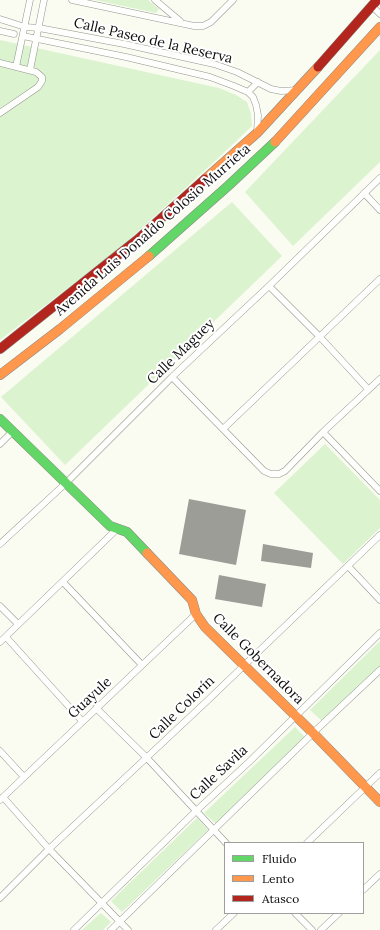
<!DOCTYPE html>
<meta charset="utf-8">
<style>
body{margin:0}
#map{position:relative;width:380px;height:930px;overflow:hidden;background:#fafbf1;font-family:Lora,serif}
canvas{display:block}
.legend{position:absolute;left:224px;top:842px;width:140px;height:72px;box-sizing:border-box;background:#fff;border:1px solid #9e9e9e;margin:0;padding:5px 7px;list-style:none;font-size:12px;color:#0d0d0d}
.legend li{display:flex;align-items:center;gap:8px;height:20px}
.legend b{width:20px;border:1px solid #9e9e9e}
</style>
<div id="map">
<canvas width="380" height="930"></canvas>
<ul class="legend">
<li><b style="height:5px;background:#63d668"></b>Fluido</li>
<li><b style="height:5px;background:#ff974d"></b>Lento</li>
<li><b style="height:5px;background:#b3261e"></b>Atasco</li>
</ul>
</div>
<script>
const ctx = document.querySelector('canvas').getContext('2d');
ctx.lineJoin = 'round';
function paint(path, color) {
  ctx.fillStyle = color;
  ctx.fill(path, 'evenodd');
}
function poly(rows) {
  const path = new Path2D();
  for (const r of rows) {
    path.moveTo(r[0], r[1]);
    for (let i = 2; i < r.length; i += 2) path.lineTo(r[i], r[i + 1]);
  }
  return path;
}
function stroke(path, color, width, dash) {
  ctx.strokeStyle = color;
  ctx.lineWidth = width;
  ctx.lineCap = dash ? 'butt' : 'round';
  ctx.setLineDash(dash || []);
  ctx.stroke(path);
}
function write(font, color, halo, rows, align = 'center') {
  ctx.font = font + ' Lora,serif';
  ctx.lineWidth = 4;
  ctx.setLineDash([]);
  ctx.textBaseline = 'middle';
  ctx.strokeStyle = halo;
  ctx.fillStyle = color;
  for (const [text, x, y, turn = 0] of rows) {
    ctx.save();
    ctx.translate(x, y);
    ctx.rotate((+turn || 0) * Math.PI / 180);
    ctx.textAlign = isNaN(turn) ? turn : align;
    if (halo) ctx.strokeText(text, 0, 0);
    ctx.fillText(text, 0, 0);
    ctx.restore();
  }
}
paint(poly([
 [95,0,148,0,159,9,156,13],
 [0,40,219,88,236,95,247,102,251,114,252,126,215,161,121,247,0,340],
 [380,50,380,162,293,246,245,192],
 [232,202,282,256,65,465,1,397],
 [325,444,380,500,380,528,343,564,274,493],
 [380,641,380,666,322,721,310,710],
 [295,727,305,737,216,824,204,813],
 [197,818,208,830,122,912,111,901],
 [101,913,111,922,103,930,82,930]
]), '#dbf3cf');
paint(poly([
 [189,499,246,510,236,565,179,554],
 [263,544,313,553,311,568,261,561],
 [219,575,266,584,262,607,215,599]
]), '#9d9d97');
const street = poly([
 [72,0,194,26,203,26,211,22,233,0],
 [155,0,180,21],
 [372,6,380,14],
 [0,19,25,27,39,28,124,44,214,64,237,72,271,89,281,91,298,90],
 [0,31,14,34],
 [23,36,126,57,210,77,234,86,248,92,253,97,256,105,258,115,257,133],
 [0,63,36,72,42,77,42,81,38,87,0,113],
 [16,67,30,0],
 [30,70,44,0],
 [248,92,258,82],
 [364,193,380,210],
 [269,286,320,337,368,389],
 [172,377,264,471,271,474,279,474,285,471,323,432,380,379],
 [223,429,380,279],
 [323,432,380,491],
 [0,444,12,432],
 [0,544,66,483,172,377,269,286,380,178],
 [348,566,380,600],
 [63,582,142,665],
 [0,606,18,624],
 [6,637,82,721],
 [0,642,117,529],
 [96,708,147,758,226,843],
 [0,751,24,777],
 [3,797,49,849,128,930],
 [0,800,196,614],
 [307,843,380,773],
 [363,890,380,874],
 [0,898,49,849,206,702,380,535],
 [295,913,312,930],
 [74,930,196,811,249,762,380,633],
 [111,930,313,733,380,670],
 [216,930,234,913],
 [321,930,339,913]
]);
const fast = poly([
 [149,256,228,186,275,142],
 [0,419,110,526,127,532,147,553]
]);
const slow = poly([
 [275,142,380,27],
 [205,179,257,133,318,67],
 [0,375,60,329,149,256],
 [147,553,192,600,196,614,205,627,313,733,380,802]
]);
const jam = poly([
 [318,67,377,0],
 [0,349,137,240,205,179]
]);
stroke(street, '#949490', 7);
stroke(fast, '#8a8b86', 10);
stroke(slow, '#8a8b86', 10);
stroke(jam, '#8a8b86', 10);
stroke(street, '#fefefd', 6);
stroke(fast, '#63d668', 9);
stroke(slow, '#ff974d', 9);
stroke(jam, '#b3261e', 9);
write('14px', '#0d0d0d', '#fff', [
 ["Calle Paseo de la Reserva",153,41,13],
 ["Avenida Luis Donaldo Colosio Murrieta",153,230,-41],
 ["Calle Maguey",181,352,-44],
 ["Calle Gobernadora",258,659,45],
 ["Guayule",90,698,-43],
 ["Calle Colorín",182,708,-44],
 ["Calle Savila",219,773,-43]
]);
</script>
